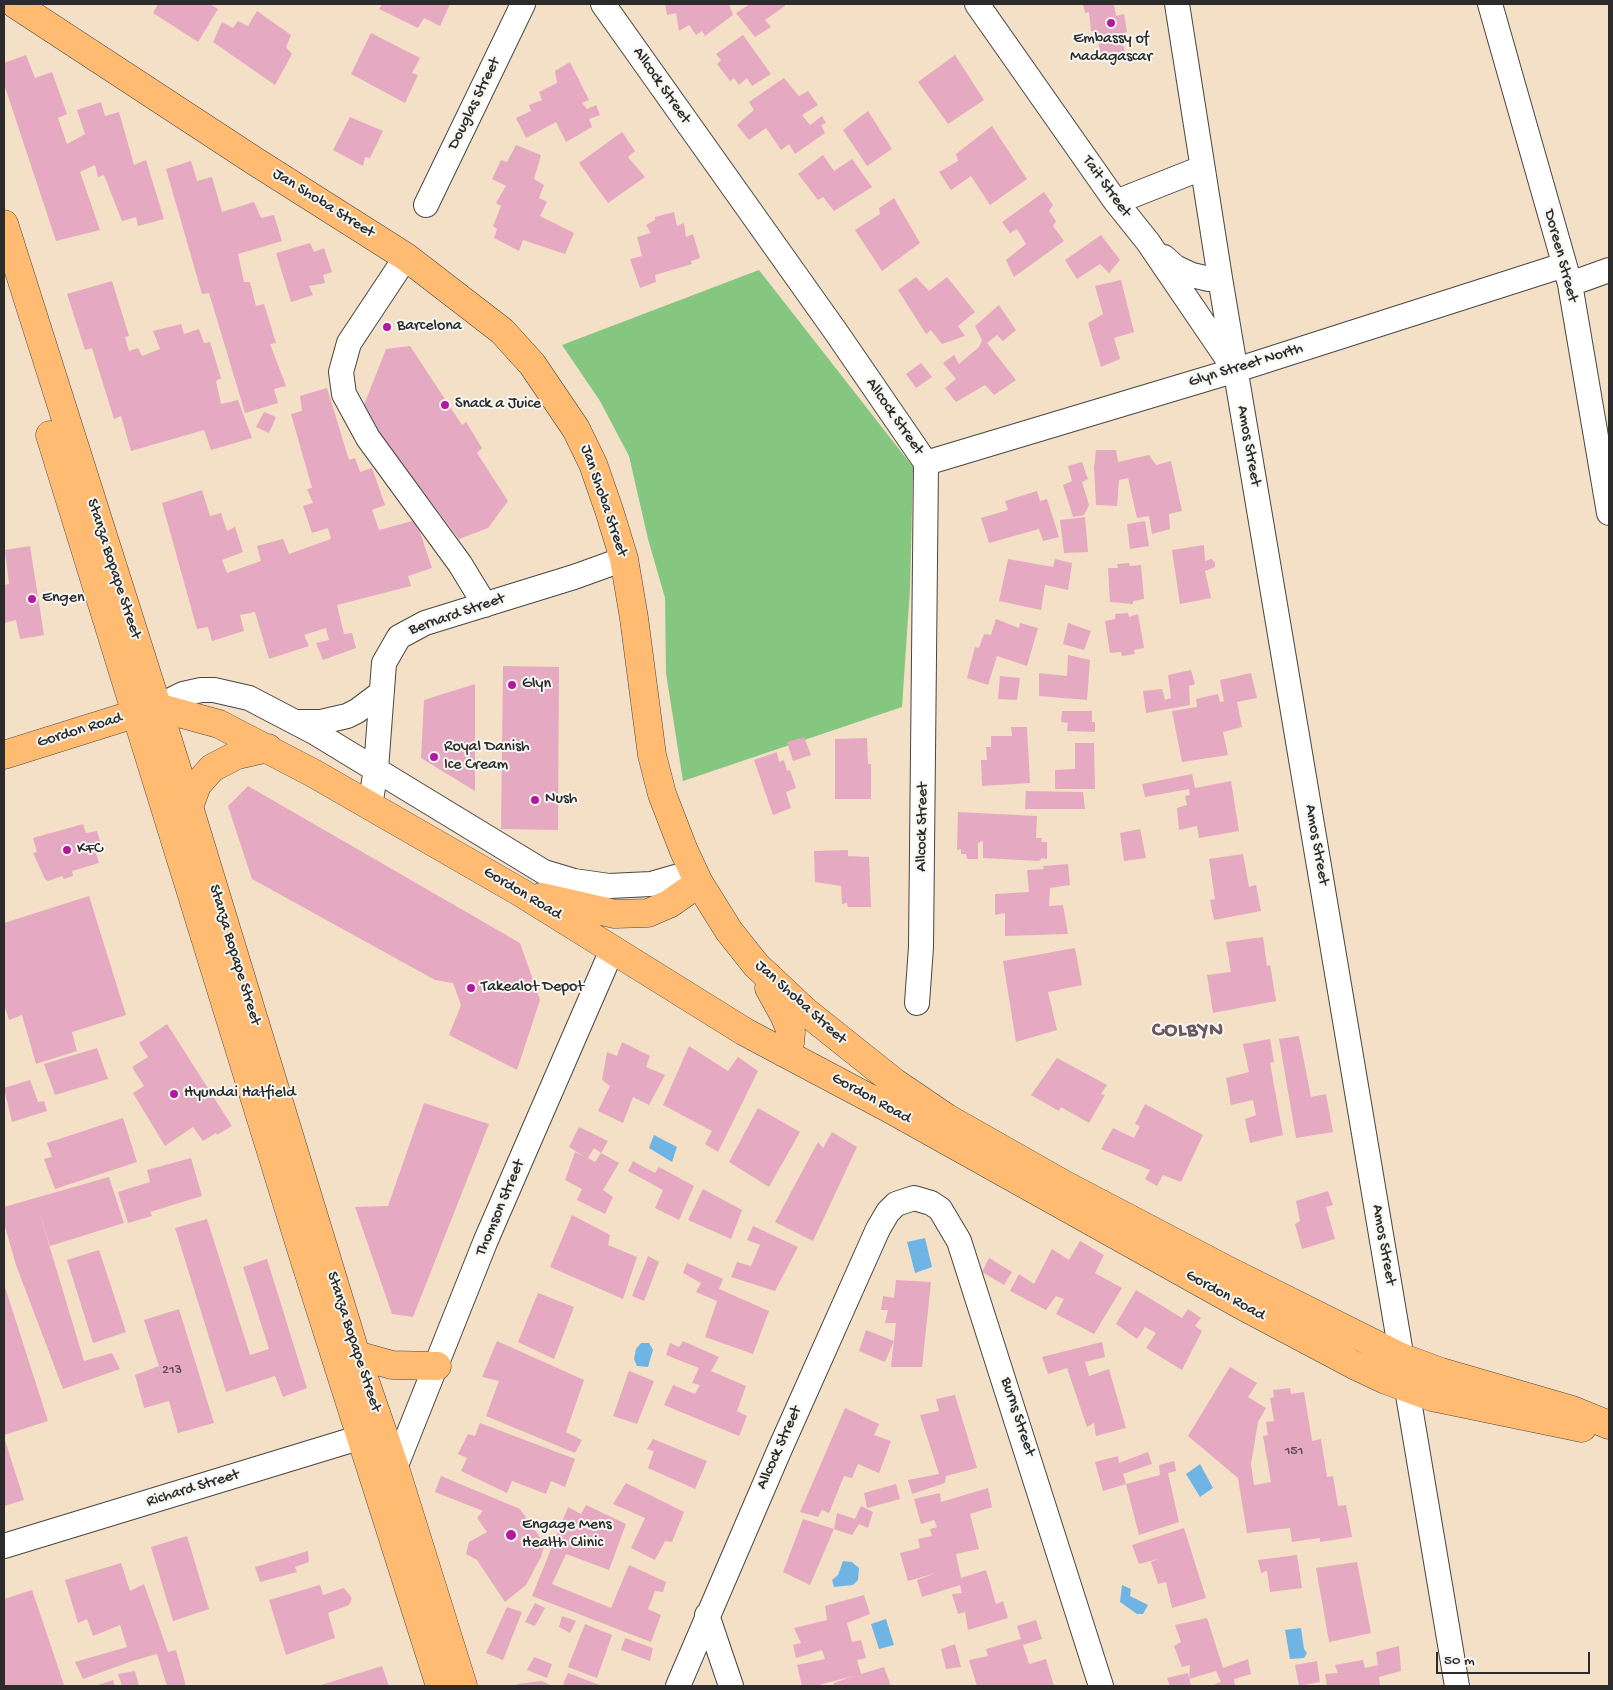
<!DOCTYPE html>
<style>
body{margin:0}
#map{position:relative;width:1613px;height:1690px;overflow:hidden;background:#f4e0c6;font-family:"Gochi Hand",sans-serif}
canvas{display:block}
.frame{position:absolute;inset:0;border:5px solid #2b2b2b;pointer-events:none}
.scale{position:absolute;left:1436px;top:1652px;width:154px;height:22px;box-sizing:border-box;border:2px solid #2b2b2b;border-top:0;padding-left:6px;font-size:15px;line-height:18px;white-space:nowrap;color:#2b2b2b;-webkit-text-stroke:4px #f6f6f2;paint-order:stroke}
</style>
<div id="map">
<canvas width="1613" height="1690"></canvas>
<div class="frame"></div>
<div class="scale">50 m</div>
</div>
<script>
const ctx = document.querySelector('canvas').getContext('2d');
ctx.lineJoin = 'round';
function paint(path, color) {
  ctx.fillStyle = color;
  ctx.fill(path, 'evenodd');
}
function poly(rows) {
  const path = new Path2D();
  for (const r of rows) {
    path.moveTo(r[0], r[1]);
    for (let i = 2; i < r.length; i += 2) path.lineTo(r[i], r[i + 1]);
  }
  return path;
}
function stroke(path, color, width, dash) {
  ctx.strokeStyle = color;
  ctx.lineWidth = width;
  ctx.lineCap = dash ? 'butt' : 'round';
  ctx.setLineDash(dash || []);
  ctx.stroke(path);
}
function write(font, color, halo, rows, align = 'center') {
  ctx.font = font + ' "Gochi Hand",sans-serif';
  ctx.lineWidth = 4;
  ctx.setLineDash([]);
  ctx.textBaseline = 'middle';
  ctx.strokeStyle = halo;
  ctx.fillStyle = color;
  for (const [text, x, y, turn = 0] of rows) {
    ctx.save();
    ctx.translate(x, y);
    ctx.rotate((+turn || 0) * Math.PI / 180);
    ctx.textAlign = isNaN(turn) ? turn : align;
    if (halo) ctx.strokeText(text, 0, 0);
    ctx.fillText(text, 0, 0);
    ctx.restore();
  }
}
paint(poly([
 [759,270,913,467,910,589,902,707,683,781,666,673,665,598,648,539,629,456,600,401,562,345]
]), '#85c780');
paint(poly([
 [654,1135,677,1147,672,1162,649,1148],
 [925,1238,932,1267,915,1273,907,1242],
 [641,1343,649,1343,653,1350,648,1367,637,1366,634,1359,636,1349],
 [1200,1464,1213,1488,1200,1497,1186,1474],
 [843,1561,852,1562,859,1568,858,1580,853,1585,834,1587,832,1580,838,1575],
 [1122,1585,1131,1589,1130,1596,1148,1605,1143,1614,1137,1614,1120,1602],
 [886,1619,894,1645,879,1649,871,1624],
 [1301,1628,1304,1649,1307,1653,1304,1658,1290,1659,1285,1630]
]), '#6eb5e5');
paint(poly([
 [158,4,210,4,218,9,198,42,153,13],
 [382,4,450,4,440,26,424,18,418,28,379,9],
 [665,4,729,4,733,15,705,36,702,31,696,35,689,25,679,31,676,13,667,15],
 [750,4,784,4,785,6,765,20,771,27,755,37,736,13],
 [1083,4,1114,4,1116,16,1124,14,1127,32,1121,34,1125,53,1101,57,1097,32,1091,31,1089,12,1085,13],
 [257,11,291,35,286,47,292,54,275,85,213,42,222,22,233,28,238,21,248,26],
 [371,33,420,58,412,73,418,75,405,103,351,74],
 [743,35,771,74,752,86,747,78,739,85,734,78,730,81,717,64,721,60,716,54],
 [26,55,35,78,52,72,67,114,58,118,67,144,85,134,77,110,101,102,105,116,119,112,134,165,146,160,164,219,138,226,136,217,122,221,104,175,98,177,95,165,80,172,100,230,56,241,4,84,4,63],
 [955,55,984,100,948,124,918,82],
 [570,62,589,100,582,103,587,109,596,105,600,115,589,119,592,127,566,142,556,122,526,138,516,118,531,111,529,105,542,100,539,92,557,83,555,71],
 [784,78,799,96,808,91,818,105,802,115,810,125,822,116,826,123,821,125,825,133,795,154,789,144,781,150,766,128,749,140,737,125,754,110,749,102],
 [868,111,892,149,867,166,843,130],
 [350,117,383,131,370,158,365,157,363,166,333,150],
 [992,126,1027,179,990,205,971,176,951,190,939,172,958,161,956,154],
 [622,132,635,151,628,157,645,177,608,203,579,163],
 [516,145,541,155,534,179,544,185,539,198,547,202,540,216,574,233,565,254,523,240,519,251,494,238,497,229,493,226,501,206,496,203,506,186,492,179,501,160,507,162],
 [823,155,834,171,852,159,872,187,834,211,823,197,818,200,798,174],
 [191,161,197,181,212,177,222,212,254,202,261,218,274,215,282,241,238,254,244,282,250,282,256,306,264,304,276,343,270,344,286,386,274,389,278,403,245,413,209,293,202,294,166,169],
 [1044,192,1053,205,1049,211,1056,221,1053,226,1064,241,1014,277,1006,260,1026,244,1017,229,1010,233,1002,222],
 [894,198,920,243,882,271,855,230,880,214,879,208],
 [674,212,677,226,684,223,686,237,693,234,700,258,691,261,692,264,655,275,656,282,640,288,630,259,642,256,637,237,651,233,646,225,655,220,655,217],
 [1101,235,1120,260,1109,273,1100,264,1077,279,1065,260],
 [310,243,314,252,324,248,332,272,323,275,325,283,309,286,313,295,291,302,276,253],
 [916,277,929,291,947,277,975,312,958,326,965,336,942,344,931,330,926,334,898,290],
 [1121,280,1134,332,1114,338,1120,359,1101,367,1088,323,1103,314,1095,286],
 [112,281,129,336,125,337,129,351,138,348,142,356,160,349,153,331,181,324,184,334,199,329,204,343,210,342,221,378,216,381,221,404,238,400,252,438,211,450,204,430,131,451,121,416,114,419,92,348,85,350,67,294],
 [999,305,1016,330,1003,341,997,335,987,343,1016,380,994,395,985,385,956,402,945,388,956,379,943,363,954,355,959,364,979,347,982,340,975,326],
 [410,346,462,425,466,422,482,448,477,453,508,501,488,528,459,539,362,410,386,349],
 [921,363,932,377,916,388,906,374],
 [327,388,349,460,355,458,360,472,372,468,385,505,372,510,379,530,416,520,432,568,408,576,411,586,337,605,344,634,352,633,356,648,323,660,316,643,329,640,326,628,304,635,309,646,269,659,255,612,240,615,244,631,212,641,208,627,197,629,162,503,202,490,210,516,221,513,227,531,235,527,243,552,222,560,227,573,261,561,257,546,283,539,289,554,331,539,328,528,312,533,303,506,313,503,307,489,312,488,291,414,302,411,300,396],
 [264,412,276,417,269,433,256,427],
 [1096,450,1116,450,1118,462,1149,455,1156,465,1171,461,1182,511,1169,514,1170,529,1152,534,1149,516,1137,518,1128,478,1119,480,1117,506,1096,505,1094,468],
 [1082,462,1088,479,1082,482,1089,505,1084,515,1073,517,1063,485,1072,481,1068,466],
 [1037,491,1040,501,1047,499,1059,537,1043,541,1039,529,989,543,981,518,1008,510,1005,501],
 [1085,517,1088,552,1064,553,1060,520],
 [1145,521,1149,546,1130,549,1127,524],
 [1204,545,1205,561,1212,559,1215,563,1215,567,1205,571,1211,598,1180,604,1172,550],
 [30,546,44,635,20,639,16,620,4,623,4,585,9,584,5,550],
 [1008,559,1053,567,1055,559,1072,563,1068,590,1045,585,1041,610,999,601],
 [1129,563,1130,566,1141,565,1144,599,1133,601,1133,604,1110,602,1108,568,1118,568,1117,564],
 [1128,613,1129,617,1138,614,1144,648,1134,650,1135,654,1122,656,1121,652,1110,653,1105,621,1115,619,1115,614],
 [996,619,1019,628,1020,623,1038,628,1027,666,997,656,988,685,967,678,975,647,979,648,984,634,991,635],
 [1068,623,1091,631,1084,650,1063,644],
 [1068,655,1090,660,1087,700,1039,696,1039,673,1067,676],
 [503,666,559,667,558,830,501,829],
 [1191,670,1195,684,1189,686,1190,705,1146,713,1143,691,1162,689,1165,700,1171,698,1168,675],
 [1251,673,1257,698,1237,702,1242,727,1223,732,1228,755,1182,762,1172,711,1197,707,1196,699,1218,694,1220,702,1224,701,1220,680],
 [1000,676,1020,678,1017,700,998,699],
 [475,684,475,791,421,758,424,700],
 [1062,711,1092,711,1092,722,1095,722,1095,732,1067,731,1068,723,1061,722],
 [1011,727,1027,727,1030,783,982,786,981,760,987,760,986,747,991,747,991,736,1012,736],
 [804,737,811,755,793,761,787,742],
 [867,738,868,764,871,764,871,799,835,799,835,739],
 [1075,743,1094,743,1095,789,1055,789,1055,770,1075,769],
 [777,752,779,762,784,760,787,771,790,770,796,788,786,792,791,808,773,815,754,760],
 [1192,774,1195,788,1231,781,1239,831,1199,838,1197,826,1179,830,1177,808,1187,805,1185,796,1190,795,1189,789,1145,797,1142,784],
 [248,786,520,943,540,1000,517,1070,449,1035,461,1005,453,983,435,980,252,879,228,806],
 [1026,791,1083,792,1085,809,1025,809],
 [958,812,1037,816,1036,838,1042,838,1041,842,1047,842,1047,859,1042,858,1039,861,983,858,983,841,978,843,978,859,967,859,966,854,961,854,961,849,957,850],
 [83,824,86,833,97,831,101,844,94,847,99,863,72,871,73,876,64,879,62,876,48,881,45,879,33,853,37,852,33,838],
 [1140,829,1146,858,1124,861,1120,833],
 [848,850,848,856,869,857,871,907,848,907,847,903,842,904,841,886,815,882,814,851],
 [1243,854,1249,887,1256,885,1261,911,1214,920,1210,900,1215,899,1209,859],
 [1068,864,1070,885,1050,888,1049,906,1063,905,1068,934,1005,936,1005,913,995,915,995,894,1029,892,1027,870,1044,869,1043,866],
 [89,896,126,1015,72,1032,77,1051,36,1064,22,1015,9,1020,4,1004,4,923],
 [1263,937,1267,966,1270,965,1276,1001,1213,1013,1207,975,1231,972,1226,942],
 [1075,948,1082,985,1048,992,1057,1030,1016,1042,1003,961],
 [167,1024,232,1126,217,1135,216,1133,203,1141,193,1127,165,1146,133,1093,144,1086,132,1067,148,1057,139,1043],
 [1299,1036,1311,1097,1326,1094,1333,1132,1296,1138,1279,1039],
 [1270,1039,1274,1062,1270,1063,1283,1135,1250,1143,1245,1119,1256,1115,1253,1100,1231,1105,1226,1078,1249,1072,1243,1044],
 [622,1042,650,1056,646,1067,665,1075,649,1105,633,1097,623,1123,598,1111,610,1086,602,1080,607,1052,617,1056],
 [689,1046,728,1071,738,1057,758,1071,718,1152,705,1144,712,1131,663,1105],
 [97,1048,108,1079,55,1095,44,1064],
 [1057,1058,1107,1085,1101,1094,1105,1095,1089,1123,1061,1107,1059,1111,1031,1095],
 [30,1080,38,1102,44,1101,47,1111,12,1122,4,1088],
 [424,1103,489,1124,413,1317,392,1314,355,1207,388,1206],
 [1145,1104,1203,1135,1181,1182,1163,1175,1157,1186,1145,1179,1150,1170,1101,1149,1113,1128,1134,1138,1140,1126,1135,1124],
 [758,1108,800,1132,769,1187,729,1162],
 [123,1118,137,1162,55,1189,44,1159,52,1157,47,1143],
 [579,1127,608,1141,601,1153,594,1148,588,1158,595,1162,601,1153,619,1163,603,1190,613,1197,605,1214,577,1200,582,1189,565,1180,575,1152,585,1157,569,1147],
 [832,1132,857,1147,813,1241,775,1222,818,1142,823,1148],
 [191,1158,202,1196,150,1212,152,1216,128,1223,118,1192,150,1182,147,1170],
 [633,1161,655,1173,659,1167,694,1186,679,1220,655,1208,663,1190,628,1171],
 [109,1177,124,1223,50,1246,38,1208,84,1361,112,1353,120,1369,63,1389,16,1265,4,1223,4,1207],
 [703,1189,742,1210,731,1239,688,1220],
 [1328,1191,1333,1205,1326,1207,1335,1239,1302,1249,1295,1224,1300,1221,1296,1201],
 [572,1215,610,1235,608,1245,637,1257,623,1299,550,1267],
 [207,1219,250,1355,269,1349,243,1267,267,1259,307,1388,283,1397,275,1376,226,1392,175,1228],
 [753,1226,798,1247,775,1291,731,1277,737,1262,751,1266,760,1245,747,1240],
 [1080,1241,1104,1255,1095,1273,1122,1288,1094,1334,1056,1314,1064,1299,1056,1296,1046,1310,1010,1291,1019,1274,1034,1284,1052,1249,1069,1260],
 [99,1250,126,1332,93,1343,67,1260],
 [648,1256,659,1262,644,1301,632,1296],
 [989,1258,1012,1272,1004,1285,982,1272],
 [687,1263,723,1279,719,1289,769,1311,753,1354,705,1337,717,1301,696,1292,701,1283,683,1273],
 [896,1280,931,1282,922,1367,891,1367,896,1323,885,1323,888,1310,881,1310,883,1296,894,1298],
 [4,1284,48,1421,4,1435],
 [1136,1290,1182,1318,1188,1309,1201,1318,1195,1326,1202,1331,1182,1370,1146,1348,1156,1333,1145,1327,1137,1339,1116,1324],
 [538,1293,574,1307,554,1359,518,1342],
 [179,1309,214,1423,178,1433,169,1401,144,1408,135,1375,159,1366,144,1320],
 [866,1330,894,1341,885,1362,859,1351],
 [497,1341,584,1380,566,1432,582,1440,575,1453,486,1416,499,1381,482,1377],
 [683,1341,719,1357,711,1371,746,1386,737,1411,747,1416,739,1436,664,1405,673,1385,695,1394,700,1385,692,1383,699,1368,666,1355,670,1343,679,1347],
 [1102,1342,1105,1357,1085,1362,1089,1376,1109,1369,1126,1428,1096,1436,1094,1423,1087,1427,1067,1368,1048,1374,1042,1357],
 [1230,1367,1257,1383,1248,1397,1266,1408,1258,1422,1251,1464,1254,1485,1271,1482,1263,1436,1268,1435,1266,1422,1274,1421,1270,1398,1274,1397,1273,1390,1290,1388,1291,1394,1304,1392,1312,1441,1321,1439,1327,1477,1333,1476,1338,1506,1346,1505,1352,1537,1320,1542,1320,1538,1292,1542,1290,1528,1247,1533,1238,1478,1188,1436],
 [629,1371,654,1381,637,1424,613,1416],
 [955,1395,977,1468,946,1476,945,1483,912,1494,908,1480,939,1474,920,1415,939,1411,936,1399],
 [845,1408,879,1424,874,1435,891,1441,879,1473,858,1464,852,1478,844,1476,829,1513,822,1510,818,1517,800,1512],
 [480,1423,575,1459,565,1487,551,1481,546,1494,512,1481,507,1493,461,1471,467,1458,458,1454,468,1434,475,1436],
 [4,1437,24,1500,4,1506],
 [653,1439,707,1461,695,1489,648,1468,654,1451,647,1449],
 [1148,1452,1152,1464,1123,1474,1126,1484,1103,1491,1095,1462,1118,1456,1119,1463],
 [1174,1461,1176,1471,1168,1473,1179,1522,1139,1535,1126,1484,1160,1475,1159,1465],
 [441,1476,520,1509,541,1539,534,1546,544,1547,541,1557,526,1585,505,1602,477,1560,466,1554,469,1542,487,1532,477,1518,483,1511,435,1492],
 [626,1483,684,1512,672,1542,665,1541,655,1560,631,1548,645,1518,613,1504],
 [896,1484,900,1499,867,1508,864,1493],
 [988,1488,992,1507,970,1514,979,1549,956,1554,961,1578,986,1570,996,1604,1003,1601,1008,1618,968,1630,965,1612,958,1614,952,1594,962,1593,960,1585,922,1597,917,1580,936,1573,908,1581,900,1553,920,1548,918,1539,932,1536,930,1529,937,1527,934,1520,921,1524,914,1499,940,1493,941,1502],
 [586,1505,626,1524,609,1570,566,1554,552,1584,611,1608,629,1565,666,1582,663,1592,655,1591,648,1609,661,1615,651,1642,532,1596,568,1507,581,1514],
 [861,1506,873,1512,868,1528,859,1524,852,1535,834,1529,837,1513,855,1519],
 [803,1519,834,1529,810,1585,783,1572],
 [1184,1528,1206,1598,1172,1608,1166,1582,1158,1584,1151,1562,1158,1559,1139,1564,1132,1545],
 [187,1536,209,1609,173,1621,151,1547],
 [308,1551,309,1562,295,1567,297,1572,260,1582,255,1567],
 [1297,1555,1302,1588,1270,1592,1267,1571,1261,1573,1258,1560],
 [1357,1562,1371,1633,1329,1642,1316,1568],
 [121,1563,130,1591,144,1584,168,1652,176,1650,186,1686,167,1686,157,1654,132,1661,83,1679,75,1662,127,1647,120,1625,93,1636,87,1619,78,1623,65,1580],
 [320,1585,323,1595,344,1588,352,1598,349,1605,328,1613,335,1638,286,1655,269,1600],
 [32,1590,64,1685,4,1686,4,1599],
 [864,1595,870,1614,847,1623,852,1642,861,1640,866,1658,857,1660,861,1674,884,1667,891,1686,834,1686,834,1683,853,1676,815,1686,802,1686,797,1665,825,1659,822,1650,796,1658,793,1645,801,1643,794,1628,827,1620,825,1606],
 [535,1603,545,1608,535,1626,525,1622],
 [507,1607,522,1612,503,1660,486,1653],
 [562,1616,576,1621,570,1633,559,1627],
 [1207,1618,1223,1668,1248,1659,1251,1674,1234,1679,1235,1686,1210,1686,1221,1682,1216,1671,1189,1679,1190,1665,1182,1667,1174,1646,1181,1642,1175,1625],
 [1036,1620,1042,1639,1023,1645,1029,1664,1046,1659,1054,1686,977,1686,969,1660,988,1656,986,1649,1021,1639,1017,1626],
 [585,1624,612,1635,597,1678,568,1667],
 [625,1638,653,1648,650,1661,621,1650],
 [955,1644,961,1667,946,1669,941,1649],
 [1399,1646,1401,1671,1379,1677,1380,1686,1327,1686,1325,1674,1338,1673,1335,1665,1363,1660,1365,1668,1378,1665,1376,1652],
 [534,1657,552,1664,547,1678,527,1670],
 [1317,1661,1320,1682,1299,1686,1295,1665],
 [382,1666,389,1686,318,1686],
 [135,1671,139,1686,122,1686,118,1674],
 [568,1673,602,1686,569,1686,563,1684],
 [1188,1673,1191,1686,1170,1686,1167,1678],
 [113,1680,115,1686,95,1686],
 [542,1681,552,1686,515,1686,517,1684]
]), '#e6a9c2');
const minor = poly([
 [603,4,836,332,926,463,921,947,917,1003],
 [977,4,1116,202,1148,242,1231,364],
 [1177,4,1220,278,1457,1686],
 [1490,4,1570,284,1609,513],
 [1116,202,1202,168],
 [426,205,523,4],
 [406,257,349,343,341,372,344,394,368,438,460,564,485,605],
 [1164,257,1175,267,1192,275,1209,279,1220,278],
 [1570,284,1609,270],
 [926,463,1236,370,1564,265],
 [157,707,183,694,201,690,214,690,249,698,314,732,544,872,574,881,609,886,651,884,693,872],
 [296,722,321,722,347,716,357,711,381,693],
 [370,806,376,769,384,663,399,637,425,623,574,577,624,559],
 [395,1468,486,1240,612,950],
 [4,1546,378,1432],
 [707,1615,731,1686],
 [678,1686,779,1451,878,1229,888,1212,896,1204,914,1198,931,1203,940,1209,959,1241,1101,1686]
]);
const major = poly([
 [15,4,253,160,406,257,502,331,532,364,576,429,593,464,609,510,624,559,634,618,652,755,662,794,684,851,699,883,729,931,756,965,805,1011,894,1082,947,1118,1065,1185,1225,1269,1403,1358,1441,1372,1572,1410,1609,1425],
 [4,224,189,807,356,1355,395,1468,463,1686],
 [50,435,304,1258,440,1686],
 [4,755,157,707,219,724,313,773,520,892,745,1032,890,1109,1243,1306,1354,1365,1386,1380,1432,1397,1582,1428],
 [189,807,197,785,212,768,237,755,268,748],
 [541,897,615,914,648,913,669,904,699,883],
 [769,988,784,1015,791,1032,790,1043,784,1053],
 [356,1355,392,1365,437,1366]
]);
stroke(minor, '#494642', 26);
stroke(major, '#494642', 29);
stroke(minor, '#fff', 24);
stroke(major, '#ffbb71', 28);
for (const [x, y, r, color] of [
 [1111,23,5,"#b5179e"],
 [387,327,5,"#b5179e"],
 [445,405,5,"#b5179e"],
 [32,599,5,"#b5179e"],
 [512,685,5,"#b5179e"],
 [434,757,5,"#b5179e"],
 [535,800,5,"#b5179e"],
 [67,850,5,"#b5179e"],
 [471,988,5,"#b5179e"],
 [174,1094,5,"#b5179e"],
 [511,1535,6,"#b5179e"]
]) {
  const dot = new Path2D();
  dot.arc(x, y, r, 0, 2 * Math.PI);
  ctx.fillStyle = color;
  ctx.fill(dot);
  stroke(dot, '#f6f6f2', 2);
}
write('14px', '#5a4a51', null, [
 ["213",172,1371],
 ["151",1294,1452]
]);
write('16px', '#2b2b2b', '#f6f6f2', [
 ["Embassy of",1111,40,"center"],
 ["Madagascar",1111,58,"center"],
 ["Barcelona",397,327],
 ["Snack a Juice",455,405],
 ["Engen",42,599],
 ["Glyn",522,685],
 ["Royal Danish",444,748],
 ["Ice Cream",444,766],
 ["Nush",545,800],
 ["KFC",77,850],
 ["Takealot Depot",481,988],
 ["Hyundai Hatfield",184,1094],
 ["Engage Mens",522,1526],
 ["Health Clinic",522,1544]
], 'left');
write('16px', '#2b2b2b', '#f6f6f2', [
 ["Allcock Street",661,86,55],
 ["Douglas Street",475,104,-64],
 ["Tait Street",1106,187,54],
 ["Jan Shoba Street",323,204,32],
 ["Doreen Street",1560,256,75],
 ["Glyn Street North",1246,366,-17],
 ["Allcock Street",894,417,55],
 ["Amos Street",1248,446,80],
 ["Jan Shoba Street",603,501,71],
 ["Stanza Bopape Street",113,569,72],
 ["Bernard Street",457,615,-19],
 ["Gordon Road",80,731,-17],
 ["Allcock Street",923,827,-89],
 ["Amos Street",1316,845,80],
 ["Gordon Road",522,894,31],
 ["Stanza Bopape Street",234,955,73],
 ["Jan Shoba Street",800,1003,42],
 ["Gordon Road",871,1099,29],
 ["Thomson Street",501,1208,-67],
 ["Amos Street",1383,1245,80],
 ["Gordon Road",1225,1296,29],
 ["Stanza Bopape Street",353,1342,72],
 ["Burns Street",1017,1417,72],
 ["Allcock Street",780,1448,-66],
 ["Richard Street",193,1489,-17]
]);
ctx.letterSpacing = '1px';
write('bold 21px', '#6c5760', '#f6f6f2', [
 ["COLBYN",1188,1032]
]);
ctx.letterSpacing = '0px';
</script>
